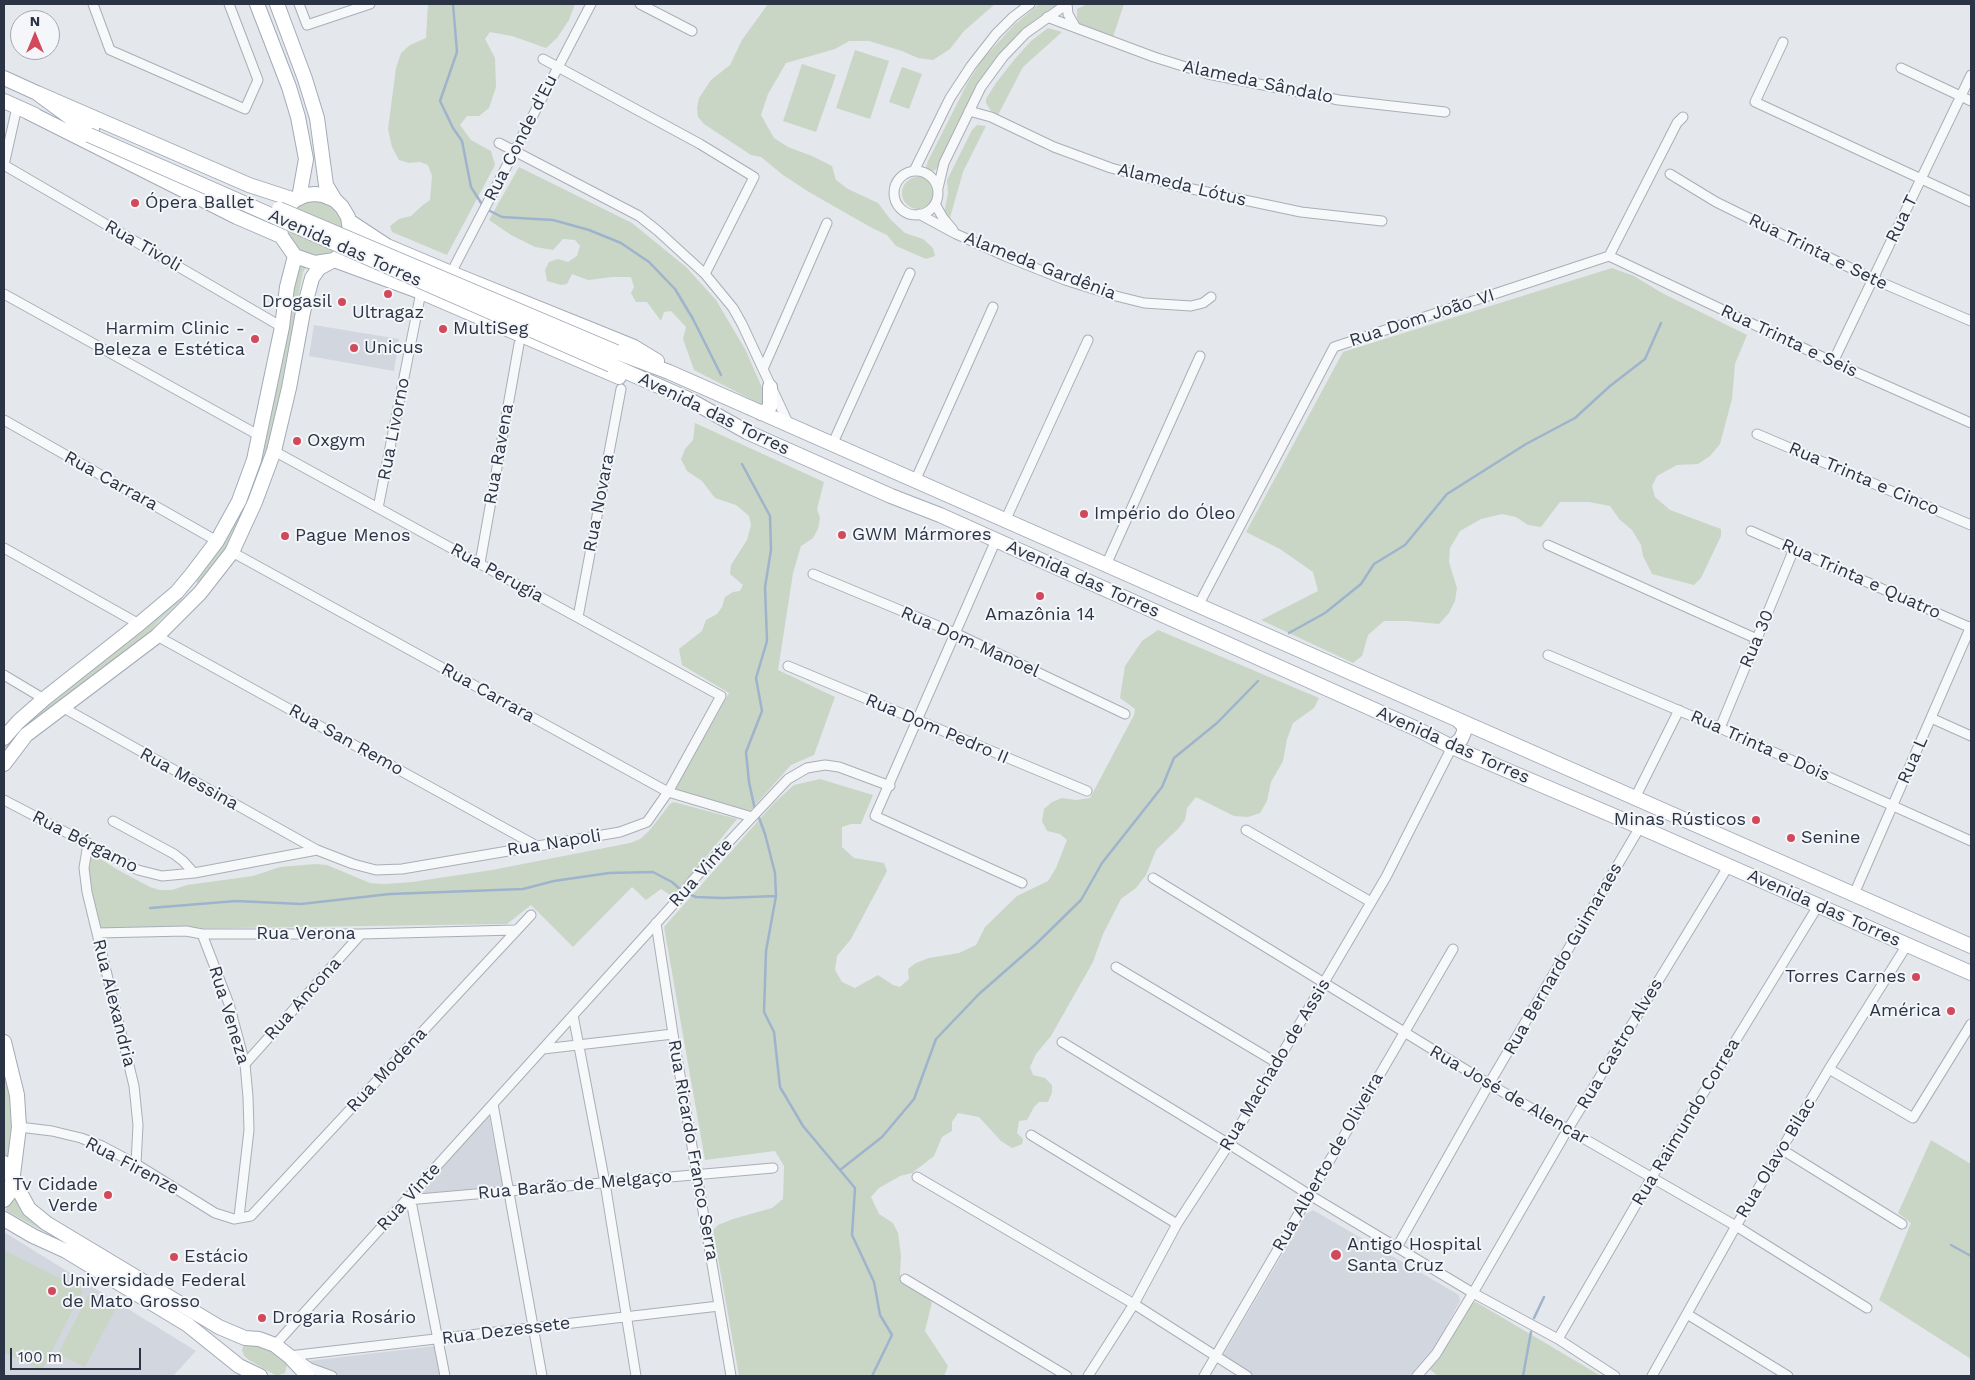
<!DOCTYPE html>
<meta charset="utf-8">
<style>
body{margin:0}
#map{position:relative;width:1975px;height:1380px;overflow:hidden;background:#e4e7ec;font-family:"Work Sans",sans-serif}
canvas{display:block}
.frame{position:absolute;inset:0;border:5px solid #2b3445;pointer-events:none}
.north{position:absolute;left:10px;top:10px;width:50px;height:50px;box-sizing:border-box;background:#f4f6f9;border:1px solid #a4a8b1;border-radius:50%;rotate:0deg;font-size:14px;font-weight:700;line-height:20px;text-align:center;color:#2b3445}
.north::after{content:'';display:block;margin:auto;width:18px;height:22px;background:#d1495b;clip-path:polygon(50% 0,100% 100%,50% 72%,0 100%)}
.scale{position:absolute;left:10px;top:1348px;width:131px;height:22px;box-sizing:border-box;border:2px solid #2b3445;border-top:0;padding-left:6px;font-size:15px;line-height:18px;white-space:nowrap;color:#2b3445;-webkit-text-stroke:4px #f4f6f9;paint-order:stroke}
</style>
<div id="map">
<canvas width="1975" height="1380"></canvas>
<div class="frame"></div>
<div class="north">N</div>
<div class="scale">100 m</div>
</div>
<script>
const ctx = document.querySelector('canvas').getContext('2d');
ctx.lineJoin = 'round';
function paint(path, color) {
  ctx.fillStyle = color;
  ctx.fill(path, 'evenodd');
}
function poly(rows) {
  const path = new Path2D();
  for (const r of rows) {
    if (r.length === 3) {
      path.moveTo(r[0] + r[2], r[1]);
      path.arc(r[0], r[1], r[2], 0, 2 * Math.PI);
      continue;
    }
    path.moveTo(r[0], r[1]);
    for (let i = 2; i < r.length; i += 2) path.lineTo(r[i], r[i + 1]);
  }
  return path;
}
function stroke(path, color, width, dash) {
  ctx.strokeStyle = color;
  ctx.lineWidth = width;
  ctx.lineCap = dash ? 'butt' : 'round';
  ctx.setLineDash(dash || []);
  ctx.stroke(path);
}
function write(font, color, halo, rows, align = 'center') {
  ctx.font = font + ' "Work Sans",sans-serif';
  ctx.lineWidth = 4;
  ctx.setLineDash([]);
  ctx.textBaseline = 'middle';
  ctx.strokeStyle = halo;
  ctx.fillStyle = color;
  for (const [text, x, y, turn = 0] of rows) {
    ctx.save();
    ctx.translate(x, y);
    ctx.rotate((+turn || 0) * Math.PI / 180);
    ctx.textAlign = isNaN(turn) ? turn : align;
    if (halo) ctx.strokeText(text, 0, 0);
    ctx.fillText(text, 0, 0);
    ctx.restore();
  }
}
paint(poly([
 [314,325,399,339,394,371,309,356],
 [489,1115,503,1188,415,1196],
 [1313,1210,1459,1295,1460,1301,1433,1351,1410,1376,1253,1376,1222,1357,1306,1214],
 [4,1232,196,1351,173,1376,4,1376],
 [435,1346,440,1376,326,1376,300,1362]
]), '#d2d6de');
paint(poly([
 [428,4,575,4,569,20,557,38,546,48,512,36,490,32,485,39,495,58,496,87,489,108,479,116,467,116,460,125,471,140,491,151,495,165,447,255,392,232,390,226,399,219,411,216,423,205,430,200,432,176,428,165,420,162,409,163,399,160,392,147,388,129,396,68,401,53,410,45,426,38],
 [768,4,995,4,964,31,950,49,933,60,918,58,902,51,869,41,849,41,835,49,786,63,768,94,761,115,774,138,788,147,812,156,832,166,836,180,848,189,878,203,891,220,905,233,923,239,933,248,935,256,926,259,896,246,887,235,872,228,809,192,783,175,761,157,751,155,704,124,698,117,697,108,699,98,711,80,730,65,742,40],
 [1039,4,1058,4,1029,24,997,58,971,100,937,168,934,171,928,170,926,167,928,161,968,82,983,59,1014,25],
 [1087,4,1124,4,1113,37,1080,24,1077,18,1077,9],
 [1048,28,1062,32,1023,67,998,115,991,111,986,103,986,99,996,83,1014,60,1031,41],
 [855,50,889,61,870,119,836,108],
 [802,64,836,75,816,132,783,121],
 [902,67,922,74,909,109,889,102],
 [977,125,986,126,963,172,949,221,944,213,948,193,947,180,972,130],
 [519,167,632,223,686,267,716,300,745,349,768,401,764,406,694,370,683,339,686,327,671,311,664,312,661,321,647,302,636,302,631,293,634,287,631,277,613,277,588,280,572,274,567,284,561,285,547,281,545,270,549,262,558,259,568,262,577,256,580,246,575,240,563,239,553,250,535,247,511,235,489,220],
 [918,193,16],
 [312,201,323,201,335,206,346,224,336,253,318,259,302,254,289,236,288,228,293,212,299,206],
 [295,262,307,266,303,272,270,446,246,511,226,548,198,584,196,580,241,504],
 [1612,268,1634,276,1662,293,1747,335,1735,364,1732,399,1720,444,1710,456,1698,464,1677,465,1657,476,1652,486,1655,497,1670,510,1721,529,1721,536,1701,578,1694,585,1652,574,1643,556,1641,545,1632,530,1620,520,1610,506,1589,502,1560,502,1541,527,1528,525,1516,517,1502,514,1481,519,1460,531,1450,548,1449,562,1457,588,1455,601,1449,613,1439,624,1407,621,1384,621,1368,635,1362,656,1353,663,1261,620,1318,591,1313,572,1280,549,1246,532,1343,352],
 [695,423,824,482,817,509,820,518,818,529,813,538,801,546,793,573,778,670,835,697,814,755,791,765,750,811,675,789,729,693,682,665,679,649,702,631,706,620,717,614,722,607,725,597,733,592,740,591,743,585,730,574,731,565,747,540,751,525,749,516,736,505,715,498,702,481,687,471,681,459,685,449,693,440],
 [182,597,182,599,159,621,146,637,4,757,4,745,28,718],
 [1158,630,1319,698,1314,708,1293,723,1287,739,1283,761,1271,782,1267,801,1260,813,1248,817,1234,816,1196,797,1187,808,1185,820,1178,829,1156,850,1146,875,1136,888,1121,899,1103,934,1093,962,1051,1036,1036,1054,1030,1067,1033,1075,1045,1078,1052,1085,1052,1093,1048,1102,1039,1102,1034,1107,1027,1120,1019,1121,1017,1133,1023,1139,1022,1144,1012,1148,1001,1141,979,1117,958,1113,952,1122,952,1131,942,1137,934,1156,912,1173,900,1176,879,1188,871,1197,879,1214,893,1223,898,1233,901,1256,900,1275,905,1283,919,1291,932,1302,925,1331,948,1366,944,1376,739,1376,713,1230,718,1225,733,1219,772,1208,783,1199,784,1166,775,1151,705,1160,664,927,774,803,794,785,820,779,873,795,861,824,851,824,842,827,842,847,854,858,884,863,887,871,851,939,837,956,835,970,842,982,855,988,878,975,893,985,900,987,909,979,908,969,916,963,929,958,959,953,976,945,985,927,1017,896,1048,881,1056,868,1067,840,1060,834,1047,831,1042,821,1044,809,1052,802,1062,798,1076,800,1090,798,1134,715,1135,709,1120,698,1125,666,1142,641],
 [674,802,737,819,673,897,661,889,646,900,632,887,573,947,531,905,507,924,99,930,88,868,90,860,93,856,96,856,118,870,150,887,160,890,172,890,187,885,253,876,280,867,315,864,327,865,370,883,384,884,412,882,492,870,630,843,640,839,649,831,670,804],
 [4,1058,14,1118,11,1164,4,1156],
 [1931,1140,1971,1164,1971,1359,1879,1300,1911,1223,1898,1213],
 [16,1198,83,1252,83,1253,5,1210],
 [4,1250,83,1290,42,1371,4,1352],
 [89,1294,116,1308,85,1367,58,1354],
 [1476,1302,1601,1376,1438,1376,1428,1368,1442,1352,1472,1303],
 [249,1342,265,1346,286,1361,287,1365,285,1373,279,1375,275,1375,249,1360,244,1356,242,1350,244,1345]
]), '#c9d6c5');
stroke(poly([
 [453,4,457,52,440,101,453,128,462,141,471,187,483,206],
 [488,210,502,217,553,220,589,230,621,243,649,262,675,289,693,319,721,375],
 [742,464,770,516,771,550,765,587,767,641,756,678,762,711,746,752,749,782,755,810],
 [1289,633,1325,613,1361,584,1374,564,1405,545,1447,494,1526,444,1575,418,1610,386,1645,359,1661,323],
 [758,815,765,834,775,873,776,896,766,951,764,1012,774,1032,780,1087,803,1126,855,1188,852,1235,874,1282,880,1315,892,1335,872,1376],
 [686,893,696,897,723,898,776,896],
 [150,908,236,901,301,904,390,894,523,889,554,881,609,873,653,872,672,882,681,890],
 [840,1170,882,1137,914,1099,936,1039,979,994,1036,944,1081,900,1102,863,1162,787,1174,758,1217,723,1258,681],
 [1951,1245,1971,1256],
 [1534,1318,1544,1297],
 [1523,1376,1531,1332]
]), '#9fb4cc', 2.5);
const street = poly([
 [93,4,110,50,245,109,258,80,229,4],
 [299,4,307,25,370,4],
 [640,4,692,31],
 [1067,4,1068,14,1076,28],
 [1047,17,1154,57,1208,74,1339,100,1445,112],
 [1783,42,1755,102,1971,202],
 [543,59,700,144,754,177,705,274],
 [1901,68,1971,101],
 [969,111,991,117,1054,147,1111,168,1178,186,1301,212,1382,221],
 [499,143,639,216,658,231,705,274,733,308,742,324,789,425],
 [4,165,282,327],
 [4,165,17,107],
 [916,193,22],
 [914,171,950,98,971,66,996,34,1013,17,1030,4],
 [1670,174,1716,202,1873,279,1971,321],
 [938,188,944,163,981,87,1003,57,1026,33,1067,4],
 [935,204,943,218,953,230],
 [919,214,956,234,1005,256,1065,280,1116,296,1144,303,1191,306,1203,303,1211,297],
 [1609,256,1833,362,1971,423],
 [451,273,591,4],
 [4,294,260,436],
 [1833,362,1971,75],
 [763,369,827,223],
 [4,420,217,541],
 [1757,434,1971,525],
 [832,445,910,273],
 [915,481,993,307],
 [378,508,421,292],
 [1005,521,1088,340],
 [1751,531,1971,628],
 [996,540,875,816,1022,883],
 [1548,545,1757,639],
 [4,548,139,624],
 [232,552,668,792,752,817],
 [480,563,519,344],
 [1106,565,1200,356],
 [813,574,955,633,1125,714],
 [1198,606,1334,347,1609,256,1677,123,1683,117],
 [578,617,621,389],
 [157,636,535,845],
 [1548,655,1720,728,1971,841],
 [788,666,1087,791],
 [4,675,44,699],
 [62,707,317,850,353,864,376,870,402,869,620,832,647,822,668,792,721,696,274,451],
 [1931,718,1971,736],
 [1720,728,1794,549],
 [1635,798,1679,710],
 [4,800,138,870,162,876,194,873,317,850],
 [113,821,174,854,183,861,194,873],
 [1246,830,1371,902],
 [88,843,84,868,87,892,134,1086,138,1125,136,1164],
 [1153,878,1489,1084,1736,1226,1867,1308],
 [1854,894,1971,626],
 [656,923,673,1034,731,1376],
 [97,933,186,931,202,934,361,934,515,930],
 [202,934,229,1004,245,1064,248,1097,249,1130,239,1217],
 [1116,967,1277,1063],
 [573,1015,605,1183,636,1376],
 [1062,1042,1229,1144,1308,1194,1473,1293,1558,1339,1615,1376],
 [543,1049,673,1034],
 [245,1064,361,934],
 [1829,1069,1913,1118,1971,1024],
 [493,1104,542,1376],
 [19,1127,52,1131,81,1138,102,1146,136,1164,215,1213,234,1219,251,1216,531,915],
 [1031,1135,1177,1224],
 [1781,1149,1902,1224],
 [917,1177,1134,1304,1247,1376],
 [407,1200,773,1168],
 [407,1200,412,1206,445,1376],
 [1397,1247,1489,1084,1640,827],
 [905,1279,1067,1376],
 [1687,1314,1788,1376],
 [1558,1339,1652,1177,1818,906],
 [275,1345,680,897,693,880,788,779,807,768,825,765,839,767,890,786],
 [289,1356,719,1306],
 [300,1361,310,1368,332,1376],
 [1088,1376,1134,1304,1177,1224,1229,1144,1386,877,1452,747],
 [1204,1376,1453,949],
 [1417,1376,1436,1354,1473,1293,1568,1129,1729,865],
 [1652,1376,1736,1226,1829,1069,1907,945]
]);
const primary = poly([
 [257,4,289,87,298,117,306,159,299,198],
 [277,4,305,79,317,118,326,185,335,200],
 [4,78,37,93,71,118,92,129],
 [37,93,249,185,295,200],
 [4,101,35,115],
 [28,112,237,217,281,236],
 [349,221,387,246,451,273,607,336,634,347,657,361],
 [616,352,669,372,1971,946],
 [611,365,688,399,747,432,891,496,940,515,1417,729,1452,747,1640,827,1971,973],
 [761,413,766,412,770,406,770,387],
 [4,738,18,722,44,699,139,624,177,592,192,574,217,541,239,501,254,460,282,327,287,287,295,256],
 [1452,747,1461,739,1464,732,1464,726,1458,720],
 [4,764,26,735,157,636,200,593,232,552,255,502,274,451,289,388,303,312,312,278,319,268,334,260,341,254,349,239,350,230,348,217,342,207,335,200,323,195,315,194,306,195,295,200,287,207,282,216,280,226,281,236,295,256,315,263,334,260,421,292,619,377],
 [4,1042,17,1095,19,1127,11,1191,4,1200],
 [4,1163,29,1209,46,1223,219,1327,245,1338,259,1339,275,1345,289,1356,308,1376],
 [4,1219,33,1236,66,1251,188,1325,239,1366,260,1376]
]);
stroke(street, '#a9aeb7', 11);
stroke(primary, '#a3abb8', 16);
stroke(street, '#f7f8fa', 9);
stroke(primary, '#fff', 14);
const primaryBridge = poly([
 [89,135,611,365],
 [279,209,616,352]
]);
stroke(primaryBridge, '#a3abb8', 16, []);
stroke(primaryBridge, '#fff', 14);
for (const [x, y, r, color] of [
 [135,203,5,"#d1495b"],
 [388,294,5,"#d1495b"],
 [342,302,5,"#d1495b"],
 [443,329,5,"#d1495b"],
 [255,339,5,"#d1495b"],
 [354,348,5,"#d1495b"],
 [297,441,5,"#d1495b"],
 [1084,514,5,"#d1495b"],
 [842,535,5,"#d1495b"],
 [285,536,5,"#d1495b"],
 [1040,596,5,"#d1495b"],
 [1756,820,5,"#d1495b"],
 [1791,838,5,"#d1495b"],
 [1916,977,5,"#d1495b"],
 [1951,1011,5,"#d1495b"],
 [108,1195,5,"#d1495b"],
 [1336,1255,6,"#d1495b"],
 [174,1257,5,"#d1495b"],
 [52,1291,5,"#d1495b"],
 [262,1318,5,"#d1495b"]
]) {
  const dot = new Path2D();
  dot.arc(x, y, r, 0, 2 * Math.PI);
  ctx.fillStyle = color;
  ctx.fill(dot);
  stroke(dot, '#f4f6f9', 2);
}
write('18px', '#2b3445', '#f4f6f9', [
 ["Alameda Sândalo",1258,82,12],
 ["Rua Conde d'Eu",521,138,-63],
 ["Alameda Lótus",1182,185,14],
 ["Rua T",1902,219,-64],
 ["Rua Tivoli",143,246,30],
 ["Avenida das Torres",345,248,24],
 ["Rua Trinta e Sete",1818,252,26],
 ["Alameda Gardênia",1040,266,21],
 ["Rua Dom João VI",1422,318,-18],
 ["Rua Trinta e Seis",1789,341,25],
 ["Avenida das Torres",714,414,26],
 ["Rua Livorno",394,429,-79],
 ["Rua Ravena",499,454,-80],
 ["Rua Trinta e Cinco",1864,479,23],
 ["Rua Carrara",111,481,29],
 ["Rua Novara",599,503,-79],
 ["Rua Perugia",497,573,29],
 ["Avenida das Torres",1083,579,24],
 ["Rua Trinta e Quatro",1861,579,24],
 ["Rua 30",1757,639,-67],
 ["Rua Dom Manoel",970,642,24],
 ["Rua Carrara",488,693,29],
 ["Rua Dom Pedro II",937,729,23],
 ["Rua San Remo",346,740,29],
 ["Avenida das Torres",1453,745,24],
 ["Rua Trinta e Dois",1760,746,24],
 ["Rua L",1913,760,-66],
 ["Rua Messina",189,779,29],
 ["Rua Bérgamo",85,842,27],
 ["Rua Napoli",554,843,-9],
 ["Rua Vinte",701,873,-48],
 ["Avenida das Torres",1824,908,24],
 ["Rua Verona",306,934],
 ["Rua Bernardo Guimaraes",1563,959,-60],
 ["Rua Ancona",303,999,-48],
 ["Rua Alexandria",114,1003,76],
 ["Rua Veneza",229,1015,73],
 ["Rua Castro Alves",1620,1044,-59],
 ["Rua Machado de Assis",1275,1065,-59],
 ["Rua Modena",387,1070,-47],
 ["Rua José de Alencar",1509,1095,30],
 ["Rua Raimundo Correa",1686,1122,-59],
 ["Rua Ricardo Franco Serra",693,1150,80],
 ["Rua Olavo Bilac",1776,1158,-59],
 ["Rua Alberto de Oliveira",1328,1162,-60],
 ["Rua Firenze",132,1166,28],
 ["Rua Barão de Melgaço",575,1185,-5],
 ["Rua Vinte",409,1197,-48],
 ["Rua Dezessete",506,1331,-7]
]);
write('18px', '#2b3445', '#f4f6f9', [
 ["Ópera Ballet",145,203],
 ["Drogasil",332,302,"right"],
 ["Ultragaz",388,313,"center"],
 ["Harmim Clinic -",245,329,"right"],
 ["Beleza e Estética",245,350,"right"],
 ["MultiSeg",453,329],
 ["Unicus",364,348],
 ["Oxgym",307,441],
 ["Império do Óleo",1094,514],
 ["GWM Mármores",852,535],
 ["Pague Menos",295,536],
 ["Amazônia 14",1040,615,"center"],
 ["Minas Rústicos",1746,820,"right"],
 ["Senine",1801,838],
 ["Torres Carnes",1906,977,"right"],
 ["América",1941,1011,"right"],
 ["Tv Cidade",98,1185,"right"],
 ["Verde",98,1206,"right"],
 ["Antigo Hospital",1347,1245],
 ["Santa Cruz",1347,1266],
 ["Estácio",184,1257],
 ["Universidade Federal",62,1281],
 ["de Mato Grosso",62,1302],
 ["Drogaria Rosário",272,1318]
], 'left');
</script>
